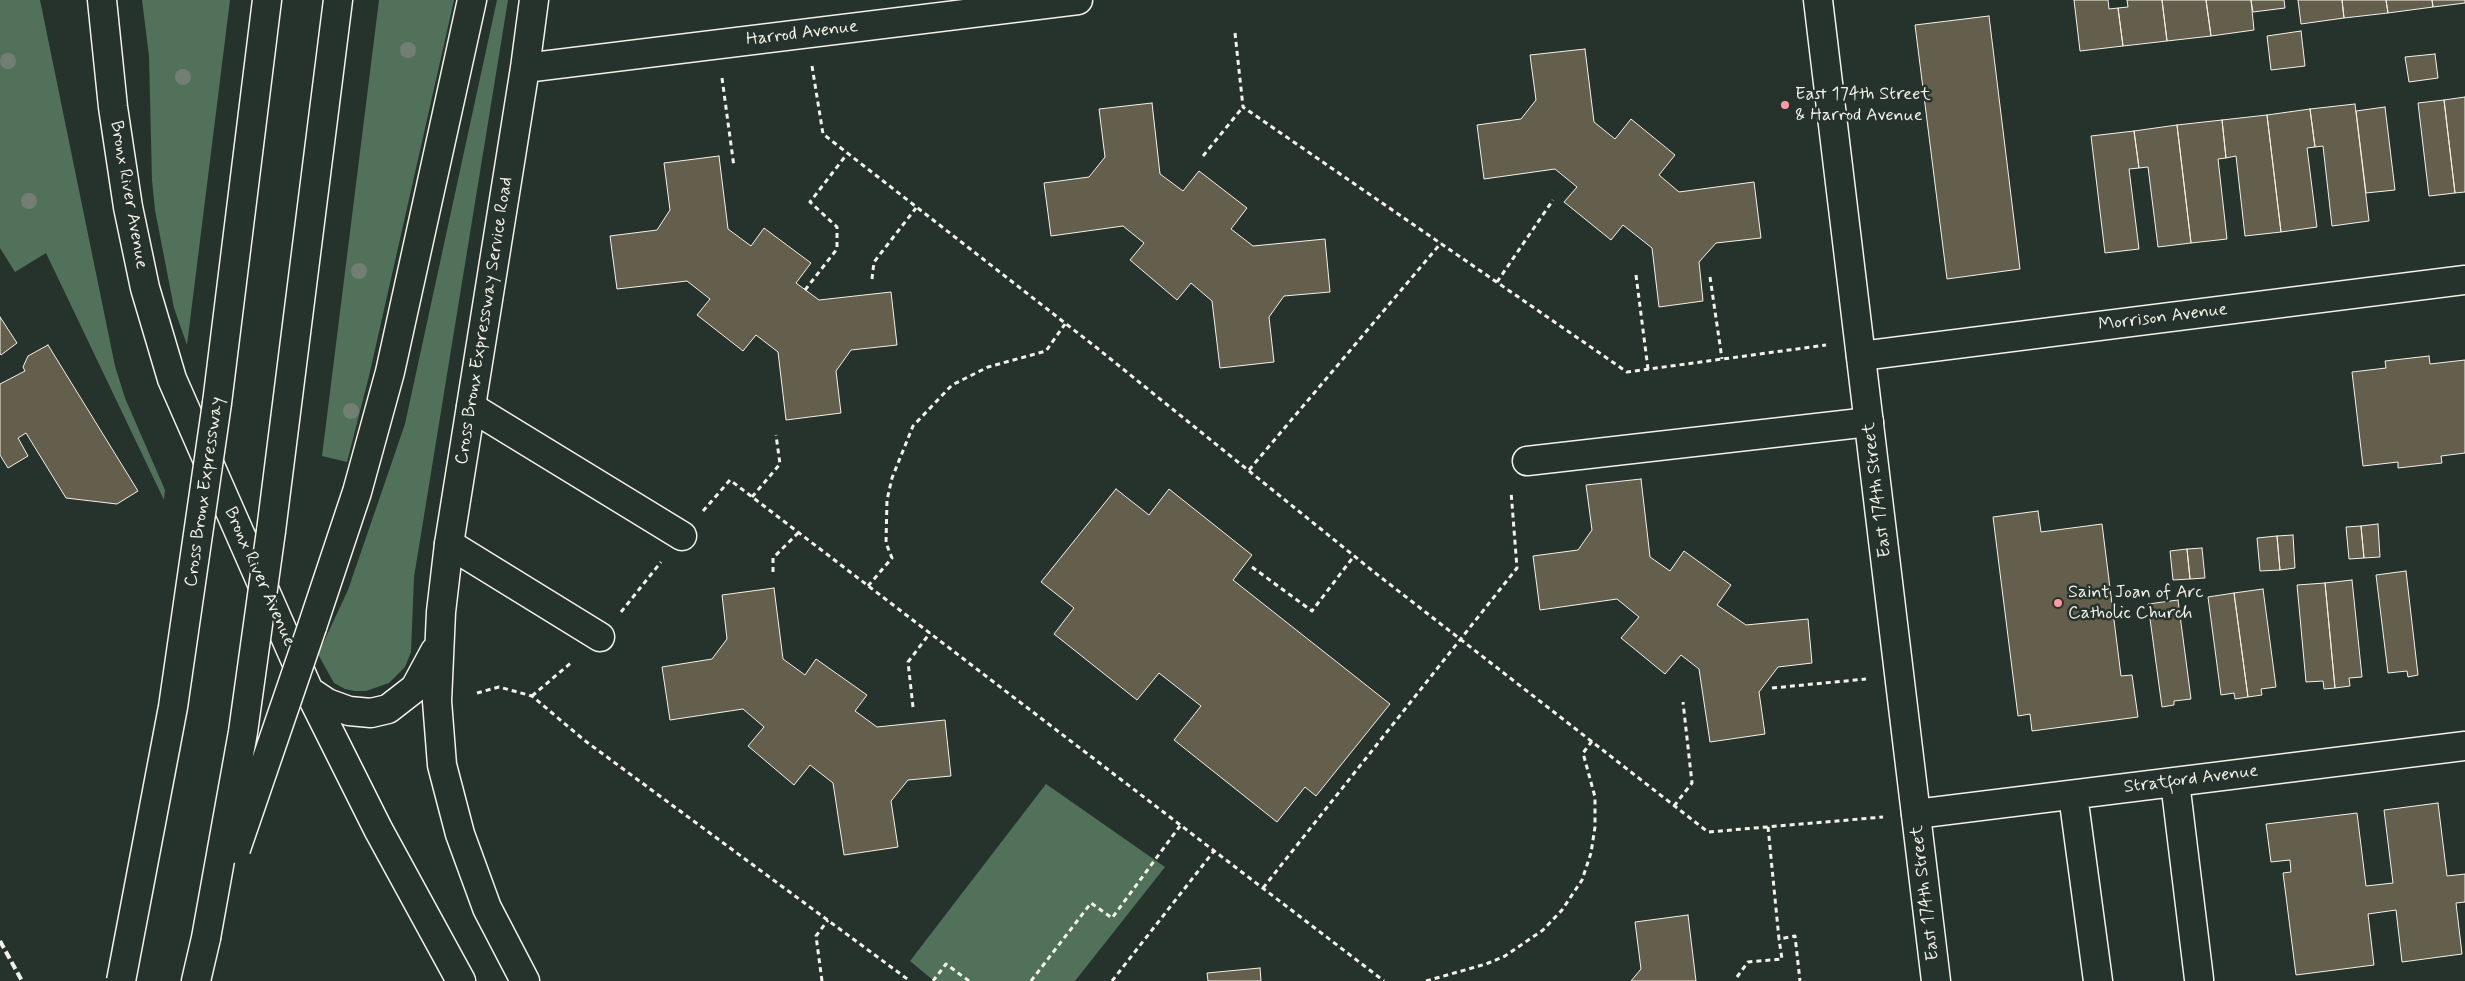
<!DOCTYPE html>
<style>
body{margin:0}
canvas{display:block;background:#26332d}
</style>
<canvas width="2465" height="981"></canvas>
<script>
const ctx = document.querySelector('canvas').getContext('2d');
ctx.lineJoin = 'round';
function paint(path, color) {
  ctx.fillStyle = color;
  ctx.fill(path, 'evenodd');
}
function poly(rows) {
  const path = new Path2D();
  for (const r of rows) {
    path.moveTo(r[0], r[1]);
    for (let i = 2; i < r.length; i += 2) path.lineTo(r[i], r[i + 1]);
  }
  return path;
}
function stroke(path, color, width, dash) {
  ctx.strokeStyle = color;
  ctx.lineWidth = width;
  ctx.lineCap = dash ? 'butt' : 'round';
  ctx.setLineDash(dash || []);
  ctx.stroke(path);
}
function write(font, color, halo, rows, align = 'center') {
  ctx.font = font + ' Mynerve,sans-serif';
  ctx.lineWidth = 5;
  ctx.setLineDash([]);
  ctx.textBaseline = 'middle';
  ctx.strokeStyle = halo;
  ctx.fillStyle = color;
  for (const [text, x, y, turn = 0] of rows) {
    ctx.save();
    ctx.translate(x, y);
    ctx.rotate((+turn || 0) * Math.PI / 180);
    ctx.textAlign = isNaN(turn) ? turn : align;
    if (halo) ctx.strokeText(text, 0, 0);
    ctx.fillText(text, 0, 0);
    ctx.restore();
  }
}
paint(poly([
 [0,0,40,0,115,366,125,398,165,490,164,500,46,253,15,272,0,248],
 [142,0,230,0,187,345,174,308,155,210,152,180,149,56],
 [379,0,454,0,369,376,347,462,322,456],
 [497,0,508,0,414,577,411,652,405,667,389,683,366,691,355,691,345,689,334,683,318,654,348,590,405,424],
 [1046,784,1165,867,1075,981,934,981,910,961]
]), '#51715a');
const building = poly([
 [2074,0,2108,0,2109,9,2118,8,2123,46,2080,51,2074,0],
 [2127,0,2162,0,2167,41,2123,46,2118,8,2128,7,2127,0],
 [2162,0,2206,0,2211,36,2167,41,2162,0],
 [2206,0,2251,0,2254,30,2211,36,2206,0],
 [2251,0,2284,0,2285,8,2253,12,2251,0],
 [2298,0,2342,0,2344,18,2301,24,2298,0],
 [2342,0,2386,0,2388,13,2344,18,2342,0],
 [2386,0,2432,0,2433,7,2388,13,2386,0],
 [2432,0,2465,0,2465,3,2433,7,2432,0],
 [1989,16,2020,269,1947,279,1915,25,1989,16],
 [2301,31,2305,66,2271,70,2267,36,2301,31],
 [1585,49,1594,122,1615,139,1631,119,1675,155,1659,175,1679,192,1754,182,1761,238,1716,243,1699,262,1703,301,1659,307,1652,248,1623,225,1611,240,1564,202,1577,187,1555,169,1484,179,1477,125,1521,119,1536,100,1530,55,1585,49],
 [2435,54,2438,78,2409,82,2405,57,2435,54],
 [2465,97,2465,192,2455,193,2444,100,2465,97],
 [2444,100,2455,193,2429,196,2418,103,2444,100],
 [1152,103,1160,174,1183,191,1199,171,1247,208,1231,229,1253,246,1325,239,1330,292,1284,296,1269,317,1274,362,1220,368,1212,301,1191,283,1177,300,1130,260,1144,243,1123,226,1051,236,1044,183,1089,177,1105,157,1099,109,1152,103],
 [2355,104,2369,221,2332,226,2323,146,2315,147,2310,109,2355,104],
 [2385,107,2395,190,2366,193,2356,111,2385,107],
 [2310,109,2315,147,2307,148,2317,227,2281,232,2267,115,2310,109],
 [2267,115,2281,232,2245,236,2236,156,2226,158,2222,120,2267,115],
 [2222,120,2226,158,2218,159,2227,239,2191,243,2177,125,2222,120],
 [2177,125,2191,243,2158,247,2148,167,2139,168,2134,131,2177,125],
 [2134,131,2139,168,2129,169,2139,249,2105,253,2091,136,2134,131],
 [719,156,728,229,751,246,764,228,811,263,796,283,819,300,891,292,897,345,851,350,836,371,841,413,786,420,778,352,756,335,743,351,697,315,710,299,687,281,617,289,610,236,657,230,670,210,664,163,719,156],
 [0,317,17,343,1,355,0,353,0,317],
 [48,345,138,491,117,504,66,498,26,433,18,438,28,456,8,468,0,455,0,384,25,371,23,367,28,356,48,345],
 [2429,356,2430,364,2465,360,2465,453,2441,456,2442,463,2398,468,2398,462,2363,466,2352,372,2386,368,2385,361,2429,356],
 [1641,479,1650,557,1670,571,1684,551,1731,585,1717,605,1746,625,1808,619,1812,663,1778,667,1759,692,1765,734,1710,742,1699,669,1681,655,1665,674,1621,638,1639,617,1617,599,1540,610,1533,556,1578,550,1592,530,1586,485,1641,479],
 [1116,489,1149,515,1169,489,1252,555,1233,580,1390,704,1316,796,1305,787,1277,822,1174,740,1201,706,1159,673,1137,700,1054,634,1074,608,1041,582,1116,489],
 [2038,511,2041,532,2102,524,2121,676,2132,675,2138,717,2032,731,2030,714,2018,716,1993,517,2038,511],
 [2378,524,2380,557,2364,558,2361,526,2378,524],
 [2361,526,2364,558,2349,559,2346,527,2361,526],
 [2293,535,2295,568,2280,570,2277,536,2293,535],
 [2277,536,2280,570,2260,571,2257,538,2277,536],
 [2202,548,2205,578,2190,579,2187,549,2202,548],
 [2187,549,2190,579,2173,580,2170,551,2187,549],
 [2406,571,2418,675,2408,677,2407,671,2388,673,2376,575,2406,571],
 [2352,580,2362,677,2349,678,2350,686,2335,688,2325,583,2352,580],
 [2325,583,2335,688,2324,689,2323,681,2306,682,2297,585,2325,583],
 [774,588,783,659,805,675,816,659,867,695,855,711,877,727,945,720,951,776,908,780,891,801,898,847,844,855,833,783,810,765,794,785,748,746,764,727,743,709,670,720,662,667,712,659,727,639,722,595,774,588],
 [2263,589,2276,687,2261,689,2262,695,2248,697,2234,593,2263,589],
 [2234,593,2248,697,2235,699,2234,693,2221,695,2208,597,2234,593],
 [2178,600,2191,699,2174,701,2174,705,2162,707,2148,604,2178,600],
 [2438,803,2447,876,2465,874,2465,902,2456,903,2462,954,2402,962,2396,910,2368,914,2374,965,2296,975,2283,873,2291,872,2290,860,2271,862,2266,824,2357,813,2366,886,2393,883,2384,810,2438,803],
 [1688,915,1696,981,1631,981,1641,969,1635,922,1688,915],
 [1260,968,1261,981,1208,981,1207,973,1260,968]
]);
paint(building, '#645f4d');
stroke(building, '#f4f1e8', 1);
const minor = poly([
 [1861,356,2465,280],
 [471,407,682,536],
 [1527,461,1869,422],
 [449,544,600,637],
 [2175,782,2199,979],
 [2073,795,2098,981],
 [1916,814,2465,746]
]);
const major = poly([
 [102,0,113,107,128,207,145,288,172,379,309,691,378,829,461,981],
 [1818,0,1936,981],
 [525,68,1078,0],
 [309,691,327,703,349,711,371,713,388,709,415,688,435,651],
 [525,981,487,908,460,834,442,765,437,701,441,612,449,544,525,68,534,0]
]);
const highway = poly([
 [217,403,267,0],
 [271,531,338,0],
 [312,627,357,492,390,372,472,0],
 [196,981,206,938]
]);
stroke(minor, '#f4f1e8', 31);
stroke(major, '#f4f1e8', 31);
stroke(highway, '#f4f1e8', 31);
stroke(poly([
 [1235,33,1243,107,1627,372,1826,345],
 [812,66,823,134,1097,348,1374,572,1708,832,1883,817],
 [722,78,734,167],
 [1203,156,1243,107],
 [1636,275,1648,369],
 [1710,277,1722,359],
 [872,279,874,262,916,208],
 [1497,282,1553,200],
 [805,290,837,249,837,227,810,202,847,154],
 [1249,470,1441,243],
 [752,497,780,464,776,435],
 [703,511,730,480,1384,981],
 [1252,567,1312,611,1354,556],
 [773,572,773,558,799,532],
 [868,586,892,558,886,543,887,500,892,478,913,426,952,385,988,367,1046,351,1065,324],
 [621,612,661,562],
 [1772,688,1866,679],
 [477,693,499,687,532,696,584,740,910,981],
 [532,696,573,661],
 [913,707,908,662,930,633],
 [1674,806,1692,783,1683,702],
 [1768,827,1779,939,1795,936,1800,981],
 [1263,888,1517,568,1511,491],
 [1737,977,1748,962,1782,959,1779,939],
 [822,981,816,936,828,920],
 [933,981,946,964,969,981],
 [1031,981,1091,903,1112,918,1180,826],
 [1112,981,1214,851],
 [1426,981,1486,964,1505,956,1543,930,1562,910,1582,880,1591,853,1595,827,1595,797,1583,753,1592,741]
]), '#f4f1e8', 3, [5, 4]);
stroke(minor, '#26332d', 28);
stroke(major, '#26332d', 28);
stroke(highway, '#26332d', 28);
stroke(poly([
 [0,941,22,981]
]), '#f4f1e8', 4, [8, 4]);
const highwayBridge = poly([
 [236,849,312,627],
 [206,938,243,732,271,531],
 [121,981,173,707,217,403]
]);
stroke(highwayBridge, '#f4f1e8', 31, []);
stroke(highwayBridge, '#26332d', 28);
ctx.fillStyle = '#747f74';
for (const [x, y] of [
 [408,50],
 [8,61],
 [183,77],
 [29,201],
 [359,271],
 [351,411]
]) {
  ctx.beginPath();
  ctx.arc(x, y, 8, 0, 2 * Math.PI);
  ctx.fill();
}
for (const [x, y, r, color] of [
 [1785,105,5,"#ff9aa2"],
 [2058,603,5,"#ff9aa2"]
]) {
  const dot = new Path2D();
  dot.arc(x, y, r, 0, 2 * Math.PI);
  ctx.fillStyle = color;
  ctx.fill(dot);
  stroke(dot, '#26332d', 2);
}
write('18px', '#f4f1e8', '#26332d', [
 ["Harrod Avenue",802,34,-7],
 ["Bronx River Avenue",128,195,80],
 ["Morrison Avenue",2163,318,-7],
 ["Cross Bronx Expressway Service Road",485,321,-81],
 ["East 174th Street",1878,490,-97],
 ["Cross Bronx Expressway",205,492,-82],
 ["Bronx River Avenue",259,577,66],
 ["Stratford Avenue",2191,780,-7],
 ["East 174th Street",1926,893,-97]
]);
write('18px', '#f4f1e8', '#26332d', [
 ["East 174th Street",1795,95],
 ["& Harrod Avenue",1795,116],
 ["Saint Joan of Arc",2068,593],
 ["Catholic Church",2068,614]
], 'left');
</script>
